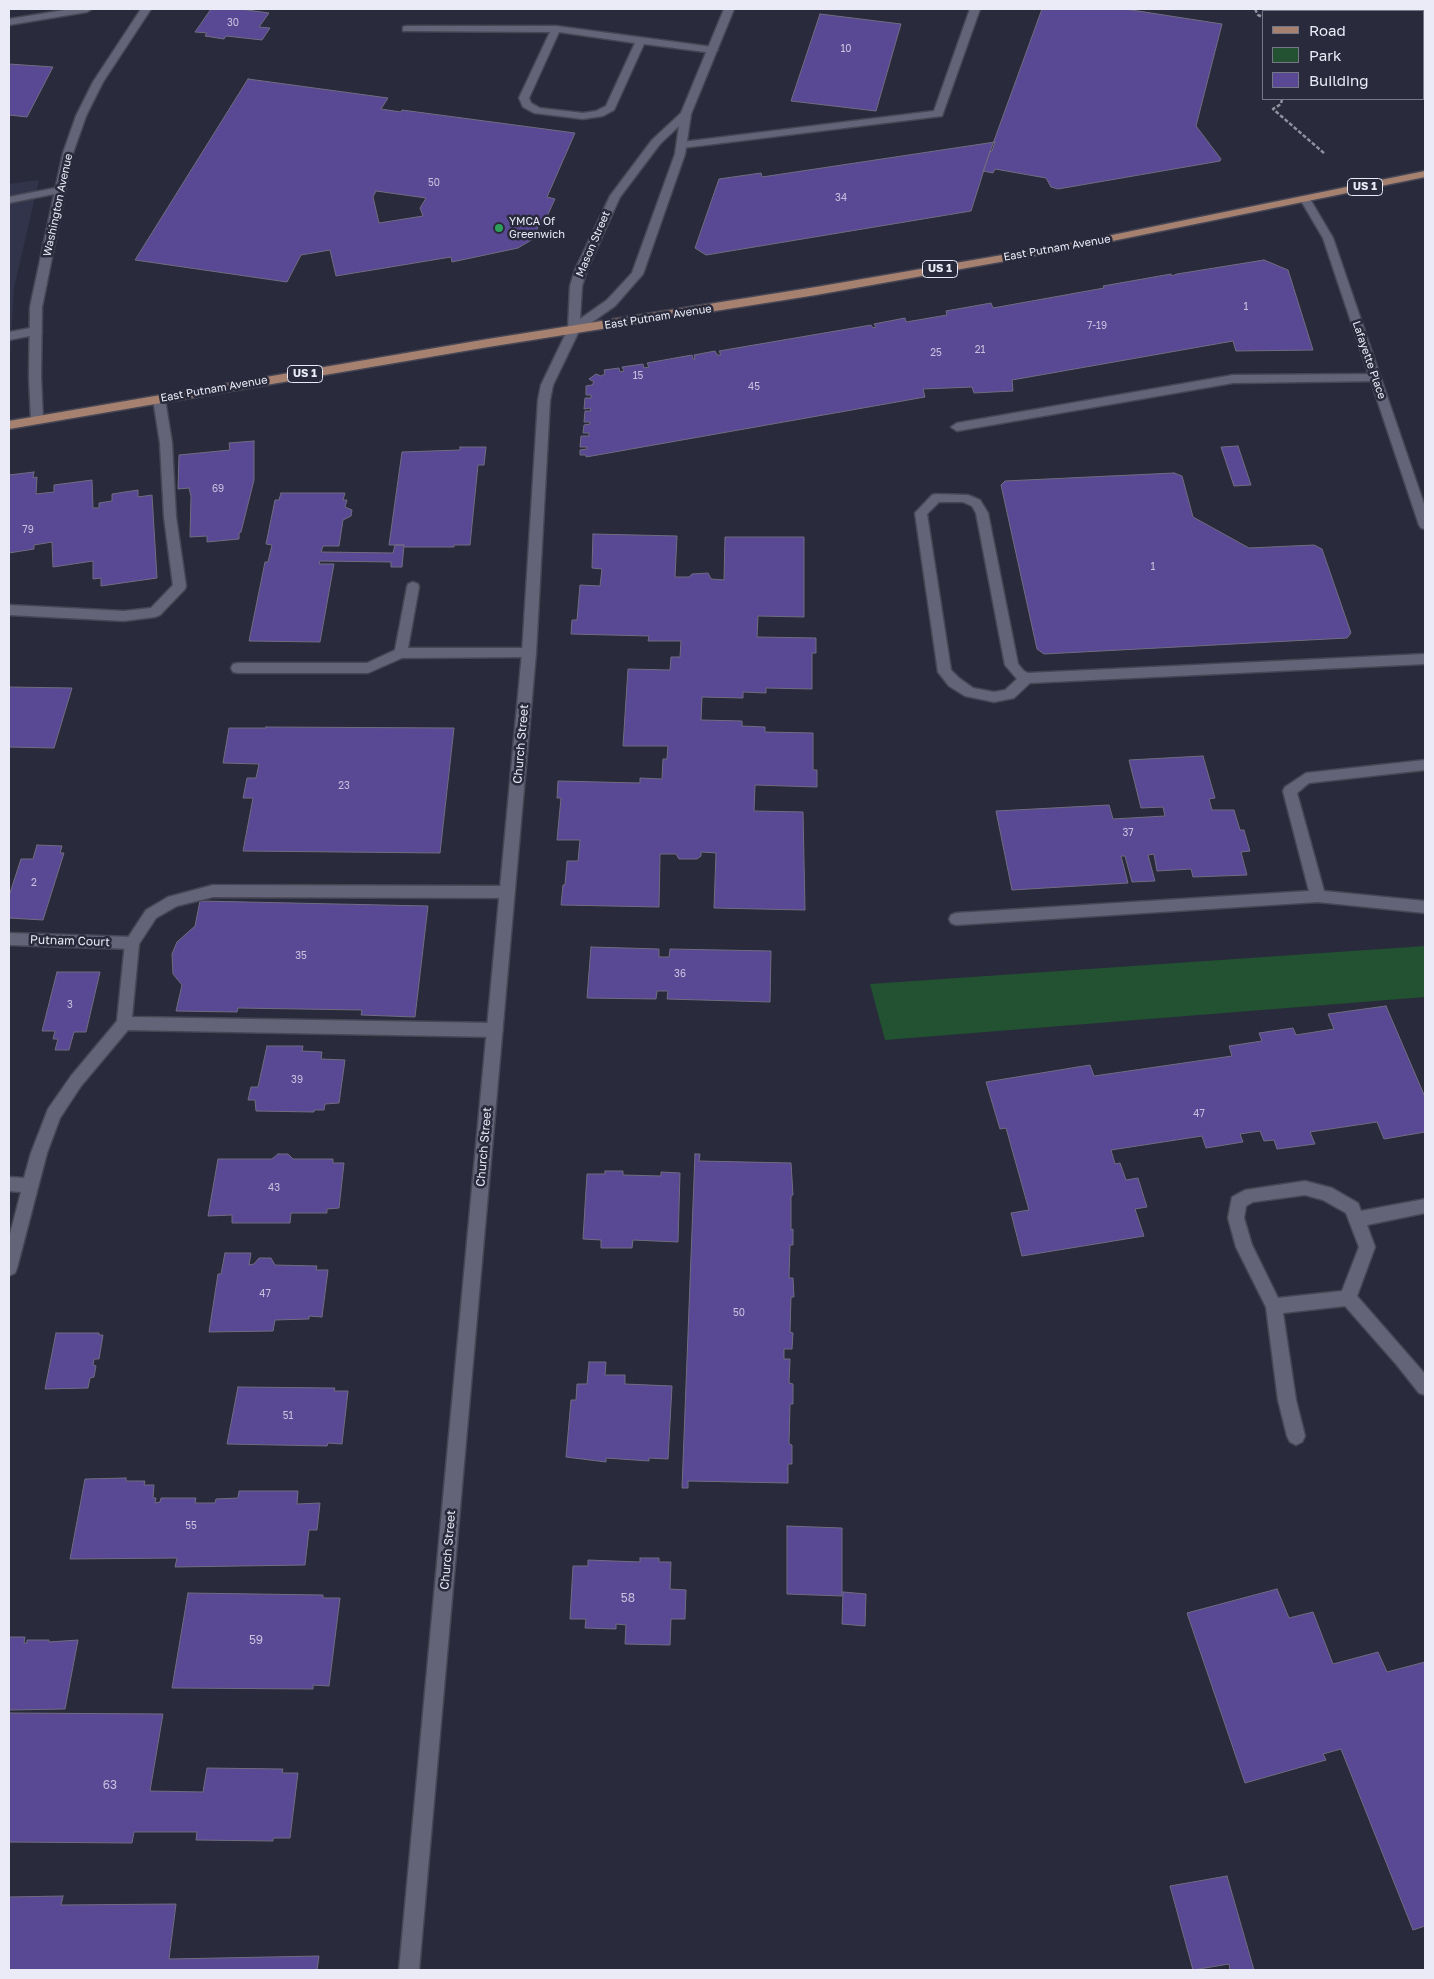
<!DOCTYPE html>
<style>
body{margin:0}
#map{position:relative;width:1434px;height:1979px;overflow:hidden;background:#292a3b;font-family:"Golos Text",sans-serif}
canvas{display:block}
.frame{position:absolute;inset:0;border:10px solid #eaebf7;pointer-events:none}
.legend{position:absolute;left:1262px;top:10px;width:162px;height:90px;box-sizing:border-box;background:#292a3b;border:1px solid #767786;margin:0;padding:6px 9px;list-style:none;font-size:15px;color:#eaebf7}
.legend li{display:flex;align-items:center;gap:10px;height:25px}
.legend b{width:25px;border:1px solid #767786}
</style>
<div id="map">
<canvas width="1434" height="1979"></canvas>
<div class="frame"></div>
<ul class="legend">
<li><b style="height:6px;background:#a7816f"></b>Road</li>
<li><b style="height:14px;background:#225232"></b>Park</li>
<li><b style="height:14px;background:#594893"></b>Building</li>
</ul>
</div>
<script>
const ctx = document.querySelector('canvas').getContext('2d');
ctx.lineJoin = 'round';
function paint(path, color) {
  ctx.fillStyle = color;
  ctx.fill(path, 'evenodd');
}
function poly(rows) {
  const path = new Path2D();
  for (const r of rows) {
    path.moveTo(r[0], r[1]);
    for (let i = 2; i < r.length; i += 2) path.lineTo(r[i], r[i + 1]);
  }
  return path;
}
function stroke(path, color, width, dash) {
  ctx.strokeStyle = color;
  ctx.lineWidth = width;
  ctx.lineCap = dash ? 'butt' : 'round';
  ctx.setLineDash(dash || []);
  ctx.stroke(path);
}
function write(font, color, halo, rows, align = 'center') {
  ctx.font = font + ' "Golos Text",sans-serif';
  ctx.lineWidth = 5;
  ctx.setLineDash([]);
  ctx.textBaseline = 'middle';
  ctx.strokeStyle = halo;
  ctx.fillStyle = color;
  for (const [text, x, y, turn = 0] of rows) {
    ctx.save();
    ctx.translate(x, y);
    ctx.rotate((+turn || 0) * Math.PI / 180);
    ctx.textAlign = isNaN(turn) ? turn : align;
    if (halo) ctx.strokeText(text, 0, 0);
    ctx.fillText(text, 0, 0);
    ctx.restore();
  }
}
paint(poly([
 [39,180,14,288,9,374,9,184]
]), '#32344b');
paint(poly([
 [1425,946,1425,997,885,1040,870,984]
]), '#225232');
const building = poly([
 [211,9,240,9,269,13,259,27,270,28,262,40,226,36,224,39,205,36,207,33,195,32,211,9],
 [1042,9,1125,9,1222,24,1196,126,1221,159,1220,161,1058,189,1051,187,1046,178,995,169,993,173,983,171,1042,9],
 [1335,9,1410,9,1410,11,1335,11,1335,9],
 [820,14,901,24,876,111,791,101,820,14],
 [9,64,53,67,27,117,9,115,9,64],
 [248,79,388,98,381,109,401,112,402,110,575,133,547,197,555,199,543,225,539,225,533,239,518,248,452,262,451,257,336,276,330,250,301,255,287,282,135,260,248,79],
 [376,191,426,198,420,208,423,216,379,223,373,197,376,191],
 [995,142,992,151,990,151,971,211,706,255,695,248,719,179,761,173,762,177,995,142],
 [1264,260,1288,270,1313,350,1236,351,1233,341,1012,380,1013,391,974,393,972,387,923,389,925,397,586,457,586,455,580,455,580,450,587,449,587,447,580,447,581,436,589,436,589,433,583,433,584,425,590,424,590,422,584,422,585,411,591,411,590,408,584,409,585,398,591,398,591,395,586,395,586,386,592,385,594,382,589,379,596,374,601,376,605,374,604,370,619,368,620,372,624,371,622,367,643,364,644,368,649,367,647,363,692,355,693,359,695,359,694,355,715,351,717,355,721,355,719,351,871,325,873,328,876,327,874,324,905,318,906,322,947,315,946,311,991,303,993,308,1104,288,1103,286,1171,274,1172,276,1177,274,1264,260],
 [254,441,254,480,241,532,239,533,239,539,207,542,207,536,190,537,191,496,189,488,178,489,179,455,230,450,229,443,254,441],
 [1238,446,1251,485,1234,486,1221,447,1238,446],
 [460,447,486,447,484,465,478,465,470,545,454,545,454,547,404,547,404,545,389,545,402,452,460,450,460,447],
 [34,472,33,478,37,477,36,494,54,492,54,485,92,480,93,508,99,508,99,503,112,501,112,494,138,490,138,497,152,495,157,578,101,586,101,578,93,579,93,561,53,567,52,542,34,545,34,549,9,553,9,475,34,472],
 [1174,473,1182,476,1193,517,1249,548,1314,545,1322,549,1351,633,1347,638,1044,654,1037,649,1001,485,1005,481,1174,473],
 [281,493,345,493,343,500,347,500,345,507,352,510,351,516,343,520,339,546,323,546,321,552,393,553,395,545,404,545,402,567,391,567,391,562,320,561,319,564,334,564,320,642,249,641,265,562,268,562,272,545,266,544,275,500,279,500,281,493],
 [593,534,677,536,675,577,689,577,692,574,708,573,711,579,724,580,725,537,804,537,804,617,758,616,757,637,816,638,816,653,812,653,812,689,766,688,766,693,743,692,743,698,702,697,701,720,742,721,742,726,765,727,765,732,813,733,813,770,817,770,817,787,755,785,754,811,803,812,805,910,714,908,716,853,701,852,701,856,697,859,679,859,676,854,660,854,659,907,561,905,563,885,565,885,567,861,578,861,580,840,557,840,561,798,557,798,558,781,640,783,640,778,662,779,663,759,667,759,668,746,623,746,628,669,670,670,671,657,680,657,681,641,648,641,649,636,571,634,572,620,577,620,580,585,600,586,602,569,592,568,593,534],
 [9,687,72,688,54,748,9,747,9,687],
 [266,727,454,728,440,853,243,851,253,798,243,798,247,778,256,778,259,764,223,763,229,728,266,728,266,727],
 [1203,756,1215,798,1209,799,1212,810,1234,810,1240,830,1244,830,1250,851,1241,852,1247,875,1193,877,1191,869,1157,871,1154,854,1148,855,1155,881,1132,882,1125,856,1121,856,1128,883,1012,890,996,811,1109,805,1113,819,1165,816,1163,807,1141,808,1129,760,1203,756],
 [37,845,62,846,60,853,64,853,43,920,9,918,9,896,21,859,33,859,37,845],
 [200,901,428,906,415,1017,361,1015,362,1010,238,1008,237,1012,176,1011,182,985,173,974,172,954,177,942,195,926,200,901],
 [591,947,659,949,659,957,669,957,670,949,771,951,770,1002,667,999,668,991,657,991,656,999,587,998,591,947],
 [57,972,100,972,86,1032,74,1032,69,1050,55,1050,58,1039,53,1039,55,1031,42,1031,57,972],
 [1386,1006,1425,1097,1425,1132,1384,1139,1377,1122,1310,1132,1315,1144,1277,1149,1274,1140,1264,1141,1260,1131,1240,1134,1243,1142,1206,1148,1202,1136,1111,1150,1115,1164,1120,1163,1126,1180,1138,1178,1147,1207,1135,1209,1144,1236,1022,1256,1011,1213,1029,1210,1006,1128,1000,1129,986,1082,1090,1065,1094,1076,1232,1056,1229,1046,1262,1041,1259,1033,1293,1028,1296,1035,1334,1029,1328,1014,1386,1006],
 [267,1046,303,1046,302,1051,322,1052,321,1059,345,1060,339,1103,325,1104,324,1110,314,1110,314,1112,256,1111,255,1100,248,1100,251,1087,258,1087,267,1046],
 [278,1154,288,1154,293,1159,333,1159,333,1163,344,1163,339,1208,327,1209,327,1213,291,1213,290,1223,232,1223,232,1215,208,1216,218,1159,272,1159,278,1154],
 [695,1154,700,1154,699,1161,791,1163,793,1195,791,1196,791,1230,793,1229,793,1245,790,1245,789,1278,793,1278,794,1297,791,1297,790,1332,793,1333,792,1349,784,1349,784,1359,790,1359,789,1383,793,1384,793,1404,790,1404,789,1444,792,1445,792,1464,788,1464,788,1483,688,1481,688,1488,682,1488,695,1154],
 [605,1171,623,1171,623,1175,661,1176,661,1172,680,1173,678,1242,633,1240,632,1248,601,1248,601,1240,583,1239,587,1174,605,1174,605,1171],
 [225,1253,251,1253,249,1265,254,1264,259,1258,271,1258,275,1265,317,1266,316,1270,328,1270,322,1317,309,1316,309,1319,275,1320,273,1331,209,1332,218,1274,221,1274,225,1253],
 [56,1333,99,1333,99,1335,103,1335,99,1359,94,1359,93,1365,96,1366,94,1377,90,1378,88,1388,45,1389,56,1333],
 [589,1362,606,1362,605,1375,625,1375,625,1384,672,1386,668,1459,649,1458,649,1461,606,1458,606,1462,566,1457,571,1400,576,1400,577,1384,587,1384,589,1362],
 [238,1387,335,1388,334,1391,348,1391,342,1444,328,1443,327,1446,227,1444,238,1387],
 [126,1478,126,1481,145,1481,144,1485,154,1485,153,1498,156,1498,155,1503,160,1502,161,1498,196,1498,195,1503,215,1503,216,1499,238,1498,239,1491,298,1491,297,1504,320,1503,317,1530,309,1530,305,1565,175,1567,177,1558,70,1559,85,1479,126,1478],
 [787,1526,842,1528,842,1596,787,1594,787,1526],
 [640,1558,659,1558,659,1562,671,1562,670,1589,686,1590,685,1619,671,1619,670,1645,625,1644,626,1625,616,1624,616,1629,585,1628,586,1619,570,1619,573,1566,588,1566,588,1560,640,1562,640,1558],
 [1277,1589,1289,1618,1313,1612,1333,1664,1378,1652,1387,1672,1425,1662,1425,1926,1413,1930,1341,1749,1323,1754,1326,1760,1245,1783,1187,1613,1277,1589],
 [843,1592,866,1594,865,1626,842,1624,843,1592],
 [188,1593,323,1595,323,1598,340,1598,329,1686,313,1685,313,1689,172,1688,188,1593],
 [9,1637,25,1637,24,1643,27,1643,27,1640,49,1640,49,1642,78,1640,65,1709,9,1710,9,1637],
 [9,1713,163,1714,150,1791,203,1792,207,1768,283,1769,282,1773,298,1773,290,1838,273,1838,273,1841,196,1840,197,1832,134,1832,132,1843,9,1842,9,1713],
 [1227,1876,1254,1970,1230,1970,1229,1964,1193,1970,1170,1886,1227,1876],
 [63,1896,61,1905,176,1904,169,1959,319,1956,317,1970,9,1970,9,1897,63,1896]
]);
paint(building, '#594893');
stroke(building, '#706d81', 1);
const lane = poly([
 [970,9,980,9,942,116,682,148,677,145,682,142,934,111,970,9],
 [406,26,556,26,713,47,718,50,713,53,644,44,614,110,603,116,583,119,534,113,523,107,519,98,550,32,403,31,403,27,406,26],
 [559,32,635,43,606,106,596,111,583,113,540,108,531,103,529,98,559,32],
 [60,187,64,188,65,190,64,192,9,203,9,197,60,187],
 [36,327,42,331,40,334,9,340,9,332,36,327],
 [1375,374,1381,378,1379,381,1233,383,957,431,951,427,957,423,1233,375,1375,374],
 [159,395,165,399,172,443,176,517,186,586,185,589,160,615,155,617,124,621,9,615,9,605,124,611,151,608,173,585,164,517,160,443,153,399,159,395],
 [936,494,968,495,980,500,988,513,1018,664,1024,671,1028,673,1425,654,1425,664,1030,683,1014,698,994,702,965,696,949,686,938,672,915,513,932,495,936,494],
 [939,502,963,502,972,506,976,513,1005,665,1017,679,1005,690,994,692,973,688,959,678,951,670,927,514,939,502],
 [413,582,418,584,419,587,408,648,529,648,534,649,536,653,534,657,402,658,368,673,238,673,233,672,231,668,233,664,238,663,367,663,395,650,407,587,408,584,413,582],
 [1425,760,1425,770,1309,783,1297,793,1324,891,1425,901,1425,913,1318,902,956,925,951,923,949,919,951,915,956,913,1309,891,1283,791,1285,787,1306,773,1425,760],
 [213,885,507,886,512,888,514,892,512,896,507,898,213,897,177,906,156,918,139,944,132,1017,495,1023,500,1025,503,1030,500,1035,495,1037,128,1030,81,1086,60,1118,47,1153,17,1268,15,1273,9,1276,9,1238,21,1192,9,1191,9,1177,24,1178,31,1153,48,1109,71,1076,117,1021,125,943,127,939,146,910,168,897,213,885],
 [1305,1181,1332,1188,1358,1203,1361,1211,1425,1199,1425,1213,1367,1225,1375,1247,1357,1296,1425,1374,1425,1395,1419,1393,1396,1364,1345,1306,1283,1313,1296,1400,1305,1436,1302,1442,1296,1445,1290,1442,1287,1436,1278,1400,1266,1307,1236,1247,1228,1218,1232,1197,1245,1190,1305,1181],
 [1305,1195,1323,1200,1346,1213,1359,1247,1342,1291,1278,1298,1252,1245,1244,1218,1246,1206,1253,1202,1305,1195]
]);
const street = poly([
 [71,9,92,9,87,12,9,25,9,19,71,9],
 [141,9,151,9,103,82,86,116,73,153,42,307,41,377,43,420,37,424,31,420,29,377,30,307,63,153,76,116,93,82,141,9],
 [1305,196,1310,199,1333,238,1425,507,1425,529,1421,528,1419,525,1323,238,1300,199,1305,196],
 [574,325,580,329,553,385,550,400,536,653,419,1970,399,1970,522,653,538,400,541,385,568,329,574,325],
 [9,933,132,937,137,939,139,943,137,947,132,949,9,945,9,933]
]);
const secondary = poly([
 [724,9,734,9,691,114,685,154,643,274,615,306,578,332,570,332,568,329,570,286,575,270,610,196,652,140,681,113,724,9],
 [679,126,675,154,632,273,607,300,580,319,582,286,587,270,620,197,660,144,679,126]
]);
const primary = poly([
 [1425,171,1425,177,1078,248,816,295,488,347,9,429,9,421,488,339,816,287,1078,242,1425,171]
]);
stroke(lane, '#464655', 3);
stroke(street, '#464655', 3);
stroke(secondary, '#464655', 3);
stroke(primary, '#464655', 3);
stroke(poly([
 [1255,9,1258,15,1263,17],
 [1282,99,1281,104,1273,109,1325,154]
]), '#90919f', 2.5, [4, 2]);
paint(lane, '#636478');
paint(street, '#636478');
paint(secondary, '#636478');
paint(primary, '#a7816f');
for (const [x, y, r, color] of [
 [499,228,5,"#2e9e5b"]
]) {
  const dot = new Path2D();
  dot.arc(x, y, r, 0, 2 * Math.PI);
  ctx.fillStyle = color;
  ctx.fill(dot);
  stroke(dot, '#292a3b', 2);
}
write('10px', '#c6c2de', null, [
 ["30",233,23],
 ["10",846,49],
 ["50",434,183],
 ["34",841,198],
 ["1",1246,307],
 ["7-19",1097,326],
 ["21",980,350],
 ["25",936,353],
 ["15",638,376],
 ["45",754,387],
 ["69",218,489],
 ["79",28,530],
 ["1",1153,567],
 ["23",344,786],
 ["37",1128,833],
 ["2",34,883],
 ["35",301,956],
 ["36",680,974],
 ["3",70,1005],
 ["39",297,1080],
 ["47",1199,1114],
 ["43",274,1188],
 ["47",265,1294],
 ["50",739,1313],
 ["51",288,1416],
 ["55",191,1526]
]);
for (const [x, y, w] of [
 [1365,187,35],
 [940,269,35],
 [305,374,35]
]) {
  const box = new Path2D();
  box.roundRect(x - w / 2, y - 8.5, w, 17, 4);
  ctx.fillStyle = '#292a3b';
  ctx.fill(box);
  stroke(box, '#eaebf7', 1);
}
write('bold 11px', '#eaebf7', null, [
 ["US 1",1365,187],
 ["US 1",940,269],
 ["US 1",305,374]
]);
write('11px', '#eaebf7', '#292a3b', [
 ["Washington Avenue",58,205,-78],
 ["Mason Street",593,244,-67],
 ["East Putnam Avenue",1057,248,-10],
 ["East Putnam Avenue",658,317,-9],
 ["Lafayette Place",1369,360,71],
 ["East Putnam Avenue",214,389,-10]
]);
write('11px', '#eaebf7', '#292a3b', [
 ["YMCA Of",509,222],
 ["Greenwich",509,235]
], 'left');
write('12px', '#eaebf7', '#292a3b', [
 ["Church Street",521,744,-85],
 ["Putnam Court",70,941,2],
 ["Church Street",484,1147,-85],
 ["Church Street",448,1550,-85]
]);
write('12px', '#c6c2de', null, [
 ["58",628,1598],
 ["59",256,1640],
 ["63",110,1785]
]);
</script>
